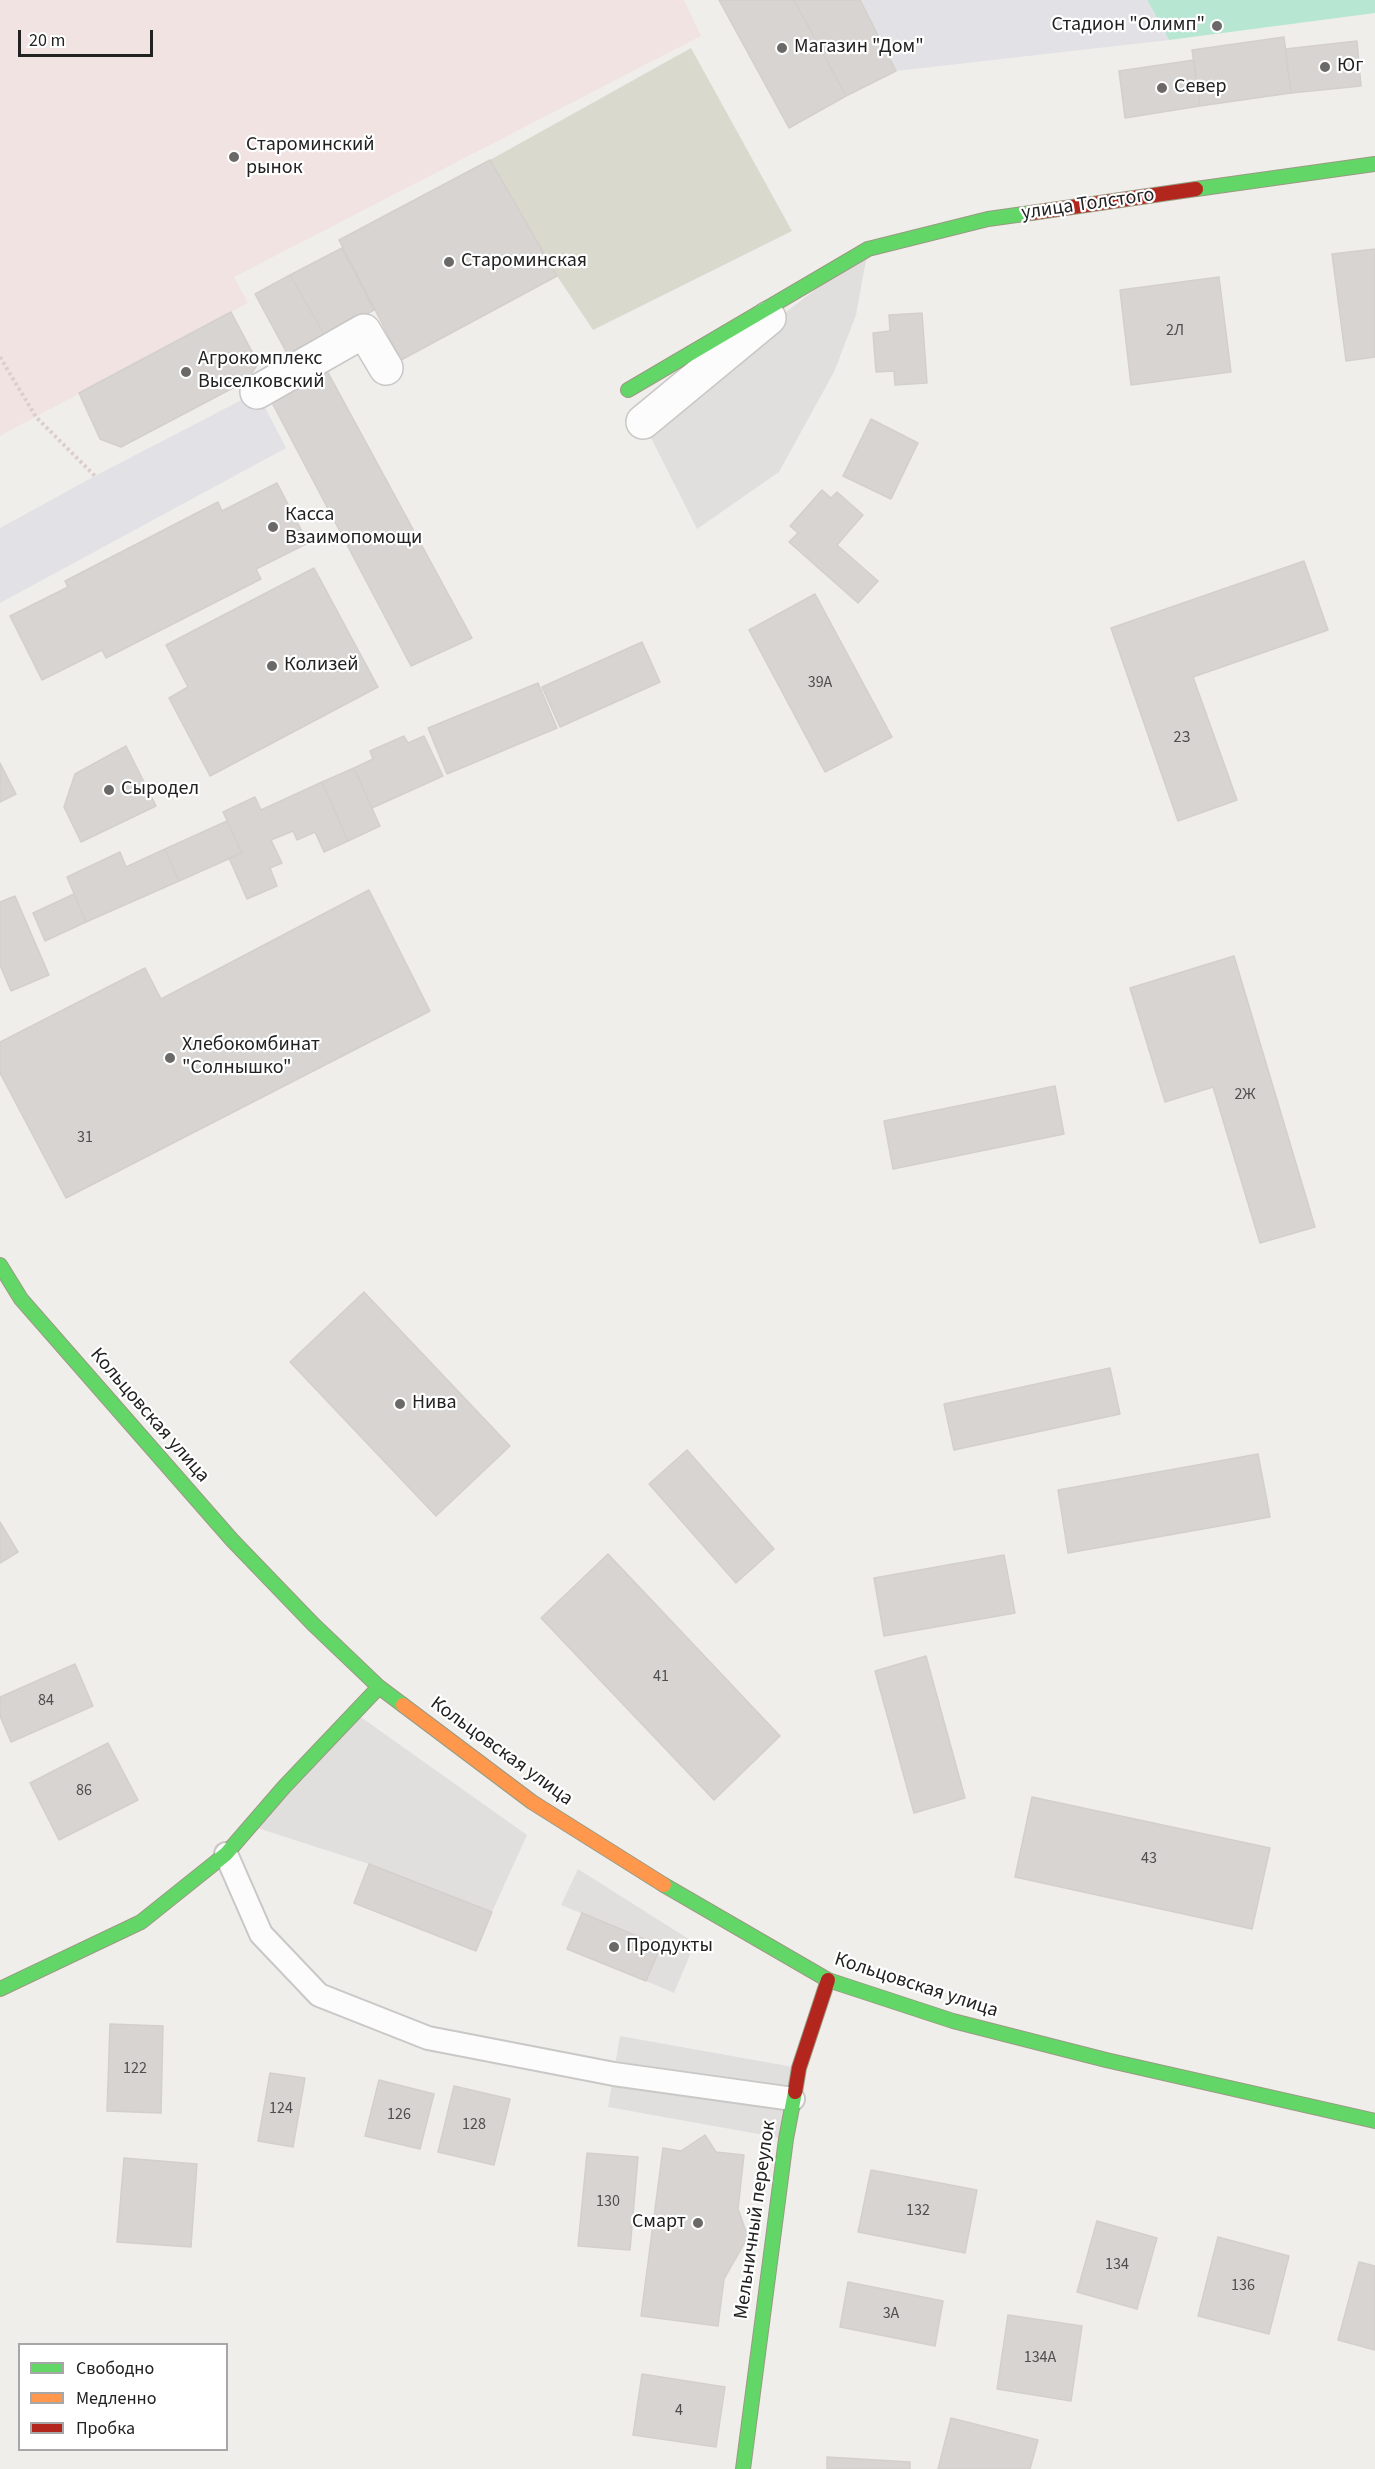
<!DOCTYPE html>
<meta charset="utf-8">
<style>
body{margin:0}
#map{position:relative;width:1375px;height:2469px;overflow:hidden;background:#f0eeeb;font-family:"Source Sans 3",sans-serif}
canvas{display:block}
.legend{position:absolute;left:18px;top:2343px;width:210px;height:108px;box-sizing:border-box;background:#fff;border:2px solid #a7a7a7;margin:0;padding:8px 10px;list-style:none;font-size:18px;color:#222}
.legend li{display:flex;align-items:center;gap:12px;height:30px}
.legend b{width:30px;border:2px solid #a7a7a7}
.scale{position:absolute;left:18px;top:30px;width:135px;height:27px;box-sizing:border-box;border:3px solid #222;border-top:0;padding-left:8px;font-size:18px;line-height:21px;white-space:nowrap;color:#222;-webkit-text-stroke:4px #fff;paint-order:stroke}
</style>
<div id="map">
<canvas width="1375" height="2469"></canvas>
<ul class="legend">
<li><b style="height:8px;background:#63d668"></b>Свободно</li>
<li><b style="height:8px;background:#ff974d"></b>Медленно</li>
<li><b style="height:8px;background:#b3261e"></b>Пробка</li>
</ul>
<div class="scale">20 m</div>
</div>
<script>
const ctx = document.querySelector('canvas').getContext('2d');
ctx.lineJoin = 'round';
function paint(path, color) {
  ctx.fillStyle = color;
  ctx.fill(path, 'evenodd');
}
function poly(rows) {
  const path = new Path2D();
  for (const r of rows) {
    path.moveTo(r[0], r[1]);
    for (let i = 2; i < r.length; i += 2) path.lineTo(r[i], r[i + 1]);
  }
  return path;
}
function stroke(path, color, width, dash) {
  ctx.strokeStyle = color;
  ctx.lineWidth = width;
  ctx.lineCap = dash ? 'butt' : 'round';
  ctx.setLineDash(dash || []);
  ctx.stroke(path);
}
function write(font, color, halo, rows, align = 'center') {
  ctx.font = font + ' "Source Sans 3",sans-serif';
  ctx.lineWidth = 4.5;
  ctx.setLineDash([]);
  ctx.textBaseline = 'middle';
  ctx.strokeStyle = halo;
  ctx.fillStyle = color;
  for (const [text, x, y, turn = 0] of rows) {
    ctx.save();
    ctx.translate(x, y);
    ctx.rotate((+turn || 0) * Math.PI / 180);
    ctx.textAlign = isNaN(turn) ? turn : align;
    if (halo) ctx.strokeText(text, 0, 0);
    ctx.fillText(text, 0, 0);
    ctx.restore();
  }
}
paint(poly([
 [0,0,684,0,701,36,234,277,248,303,0,436]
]), '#f1e3e1');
paint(poly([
 [691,48,792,231,593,330,557,276,490,160]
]), '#d9d9cd');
paint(poly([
 [1147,0,1375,0,1375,13,1169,40]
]), '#b7e6d2');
paint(poly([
 [868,249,856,315,834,372,779,472,697,529,643,422],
 [355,1713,527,1835,492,1912,369,1864,251,1826],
 [578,1869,695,1943,674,1993,646,1981,660,1945,561,1905],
 [620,2036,799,2068,786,2139,608,2107]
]), '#e0dfde');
paint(poly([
 [860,0,1147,0,1169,40,896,71],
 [257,392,286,448,0,603,0,528,95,476]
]), '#e2e1e5');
const building = poly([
 [719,0,794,0,846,96,789,128,719,0],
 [794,0,860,0,896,71,846,96,794,0],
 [1284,37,1291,93,1200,106,1192,50,1284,37],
 [1357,41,1361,86,1291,93,1285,49,1357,41],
 [1194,60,1200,106,1125,118,1119,71,1194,60],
 [490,160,557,276,401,360,339,240,490,160],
 [342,248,374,310,325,336,290,275,342,248],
 [1375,249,1375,357,1346,361,1332,254,1375,249],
 [290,275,325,336,289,357,255,294,290,275],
 [1219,277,1231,372,1131,385,1120,290,1219,277],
 [231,312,258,363,248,380,121,447,100,439,79,393,231,312],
 [922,313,927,383,895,385,894,371,876,372,873,333,890,331,889,315,922,313],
 [325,367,472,638,411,666,269,397,325,367],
 [871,419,918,443,891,499,843,476,871,419],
 [277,483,308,543,256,569,261,579,106,658,102,650,42,680,10,616,68,587,65,581,218,502,222,511,277,483],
 [822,490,831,498,837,492,863,515,837,545,878,581,858,603,789,542,798,533,790,526,822,490],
 [1304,561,1328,630,1193,677,1237,800,1178,821,1111,628,1304,561],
 [314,568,378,687,210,776,169,698,188,687,166,645,314,568],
 [815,594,892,737,825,772,749,630,815,594],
 [642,642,660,682,560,727,542,687,642,642],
 [538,683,557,728,447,774,428,728,538,683],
 [404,736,408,743,424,736,443,776,372,808,354,768,373,759,370,751,404,736],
 [126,746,156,806,81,842,64,807,75,774,126,746],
 [0,763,16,794,0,802,0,763],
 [354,768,380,826,348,841,322,782,354,768],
 [322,782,348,841,324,852,315,832,297,840,293,831,271,840,282,863,270,868,277,886,247,899,229,858,242,853,223,812,255,797,261,810,322,782],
 [227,821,242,853,179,881,165,849,227,821],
 [165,849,179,881,86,922,67,877,120,852,126,867,165,849],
 [369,890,430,1011,66,1198,0,1073,0,1042,145,968,161,999,369,890],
 [74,894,86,922,45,941,33,913,74,894],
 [15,896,49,975,11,991,0,965,0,902,15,896],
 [1234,956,1315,1227,1260,1243,1213,1087,1165,1102,1130,988,1234,956],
 [1055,1086,1064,1134,893,1169,884,1121,1055,1086],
 [364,1292,510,1446,436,1516,290,1362,364,1292],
 [1110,1368,1120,1414,954,1450,944,1404,1110,1368],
 [687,1450,774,1549,736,1583,649,1484,687,1450],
 [1258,1454,1270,1517,1068,1553,1058,1490,1258,1454],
 [0,1522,18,1552,0,1563,0,1522],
 [608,1554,780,1736,714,1800,541,1618,608,1554],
 [1004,1555,1015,1613,884,1636,874,1578,1004,1555],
 [926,1656,965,1798,914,1813,875,1671,926,1656],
 [75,1664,93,1706,11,1742,0,1716,0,1697,75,1664],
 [108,1743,138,1800,59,1840,30,1783,108,1743],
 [1032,1797,1270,1848,1252,1929,1015,1877,1032,1797],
 [369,1864,492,1912,476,1951,354,1903,369,1864],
 [582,1913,661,1946,646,1981,567,1949,582,1913],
 [110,2024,163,2026,161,2113,107,2111,110,2024],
 [270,2073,305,2078,293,2147,258,2141,270,2073],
 [379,2080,434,2094,420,2149,365,2136,379,2080],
 [454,2086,510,2099,494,2165,438,2152,454,2086],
 [705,2135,716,2152,744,2155,738,2209,748,2237,724,2279,718,2326,641,2316,663,2148,681,2151,705,2135],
 [587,2153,638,2157,630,2250,578,2246,587,2153],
 [124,2158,197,2164,191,2247,117,2242,124,2158],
 [871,2170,977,2190,965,2253,858,2232,871,2170],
 [1097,2221,1157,2238,1137,2309,1077,2292,1097,2221],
 [1218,2237,1289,2256,1269,2334,1198,2316,1218,2237],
 [1359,2262,1375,2266,1375,2350,1338,2340,1359,2262],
 [848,2282,943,2301,935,2346,840,2327,848,2282],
 [1008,2315,1082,2326,1071,2401,997,2389,1008,2315],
 [642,2374,725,2387,716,2447,633,2435,642,2374],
 [951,2418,1038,2440,1030,2469,938,2469,951,2418],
 [827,2457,910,2462,910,2469,827,2469,827,2457]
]);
paint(building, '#d7d4d2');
stroke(building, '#d3d0cc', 1.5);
const lane = poly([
 [226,1854,261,1934,319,1995,428,2038,614,2074,793,2099]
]);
const street = poly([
 [257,392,364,331,386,368],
 [643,422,769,318]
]);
const fast = poly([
 [1196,189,1375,164],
 [628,390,868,249,988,219,1031,213],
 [0,1265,21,1299,232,1540,313,1624,379,1687,403,1705],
 [664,1885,828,1980,953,2021,1106,2060,1375,2121],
 [0,1989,141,1922,226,1854,284,1787,379,1687],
 [743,2469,786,2139,795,2092]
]);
const slow = poly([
 [403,1705,532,1802,664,1885]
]);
const jam = poly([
 [1031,213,1196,189],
 [795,2092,799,2068,828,1980]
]);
stroke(lane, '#c9c8c7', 26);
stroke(street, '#c9c8c7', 36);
stroke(fast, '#999a82', 16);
stroke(slow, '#999a82', 16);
stroke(jam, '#999a82', 16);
stroke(poly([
 [0,357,36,417,95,476]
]), '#dccecd', 4, [3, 3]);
stroke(lane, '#fdfcfc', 22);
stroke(street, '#fdfcfc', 33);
stroke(fast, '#63d668', 14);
stroke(slow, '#ff974d', 14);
stroke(jam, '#b3261e', 14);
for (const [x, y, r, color] of [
 [1217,26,6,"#6a6968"],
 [782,48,6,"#6a6968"],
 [1325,67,6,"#6a6968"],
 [1162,88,6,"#6a6968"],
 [234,157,6,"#6a6968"],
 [449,262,6,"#6a6968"],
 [186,372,6,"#6a6968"],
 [273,527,6,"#6a6968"],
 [272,666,6,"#6a6968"],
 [109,790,6,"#6a6968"],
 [170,1058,6,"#6a6968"],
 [400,1404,6,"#6a6968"],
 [614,1947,6,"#6a6968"],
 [698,2223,6,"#6a6968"]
]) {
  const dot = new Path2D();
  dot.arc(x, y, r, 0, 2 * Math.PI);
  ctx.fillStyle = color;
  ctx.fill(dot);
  stroke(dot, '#fff', 2);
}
write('16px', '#4f4e4e', null, [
 ["2Л",1175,331],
 ["39А",820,683],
 ["2З",1182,738],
 ["2Ж",1245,1095],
 ["31",85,1138],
 ["41",661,1677],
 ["84",46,1701],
 ["86",84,1791],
 ["43",1149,1859],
 ["122",135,2069],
 ["124",281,2109],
 ["126",399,2115],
 ["128",474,2125],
 ["130",608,2202],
 ["132",918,2211],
 ["134",1117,2265],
 ["136",1243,2286],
 ["3А",891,2314],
 ["134А",1040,2358],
 ["4",679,2411]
]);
write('20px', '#222', '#fff', [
 ["Стадион \"Олимп\"",1205,26,"right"],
 ["Магазин \"Дом\"",794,48],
 ["Юг",1337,67],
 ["Север",1174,88],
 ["Староминский",246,146],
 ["рынок",246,169],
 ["Староминская",461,262],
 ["Агрокомплекс",198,360],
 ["Выселковский",198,383],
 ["Касса",285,516],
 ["Взаимопомощи",285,539],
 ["Колизей",284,666],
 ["Сыродел",121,790],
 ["Хлебокомбинат",182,1046],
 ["\"Солнышко\"",182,1069],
 ["Нива",412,1404],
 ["Продукты",626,1947],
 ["Смарт",686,2223,"right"]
], 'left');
write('20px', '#222', '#fff', [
 ["улица Толстого",1088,205,-8],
 ["Кольцовская улица",149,1416,49],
 ["Кольцовская улица",501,1752,36],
 ["Кольцовская улица",916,1986,18],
 ["Мельничный переулок",756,2220,-82]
]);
</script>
